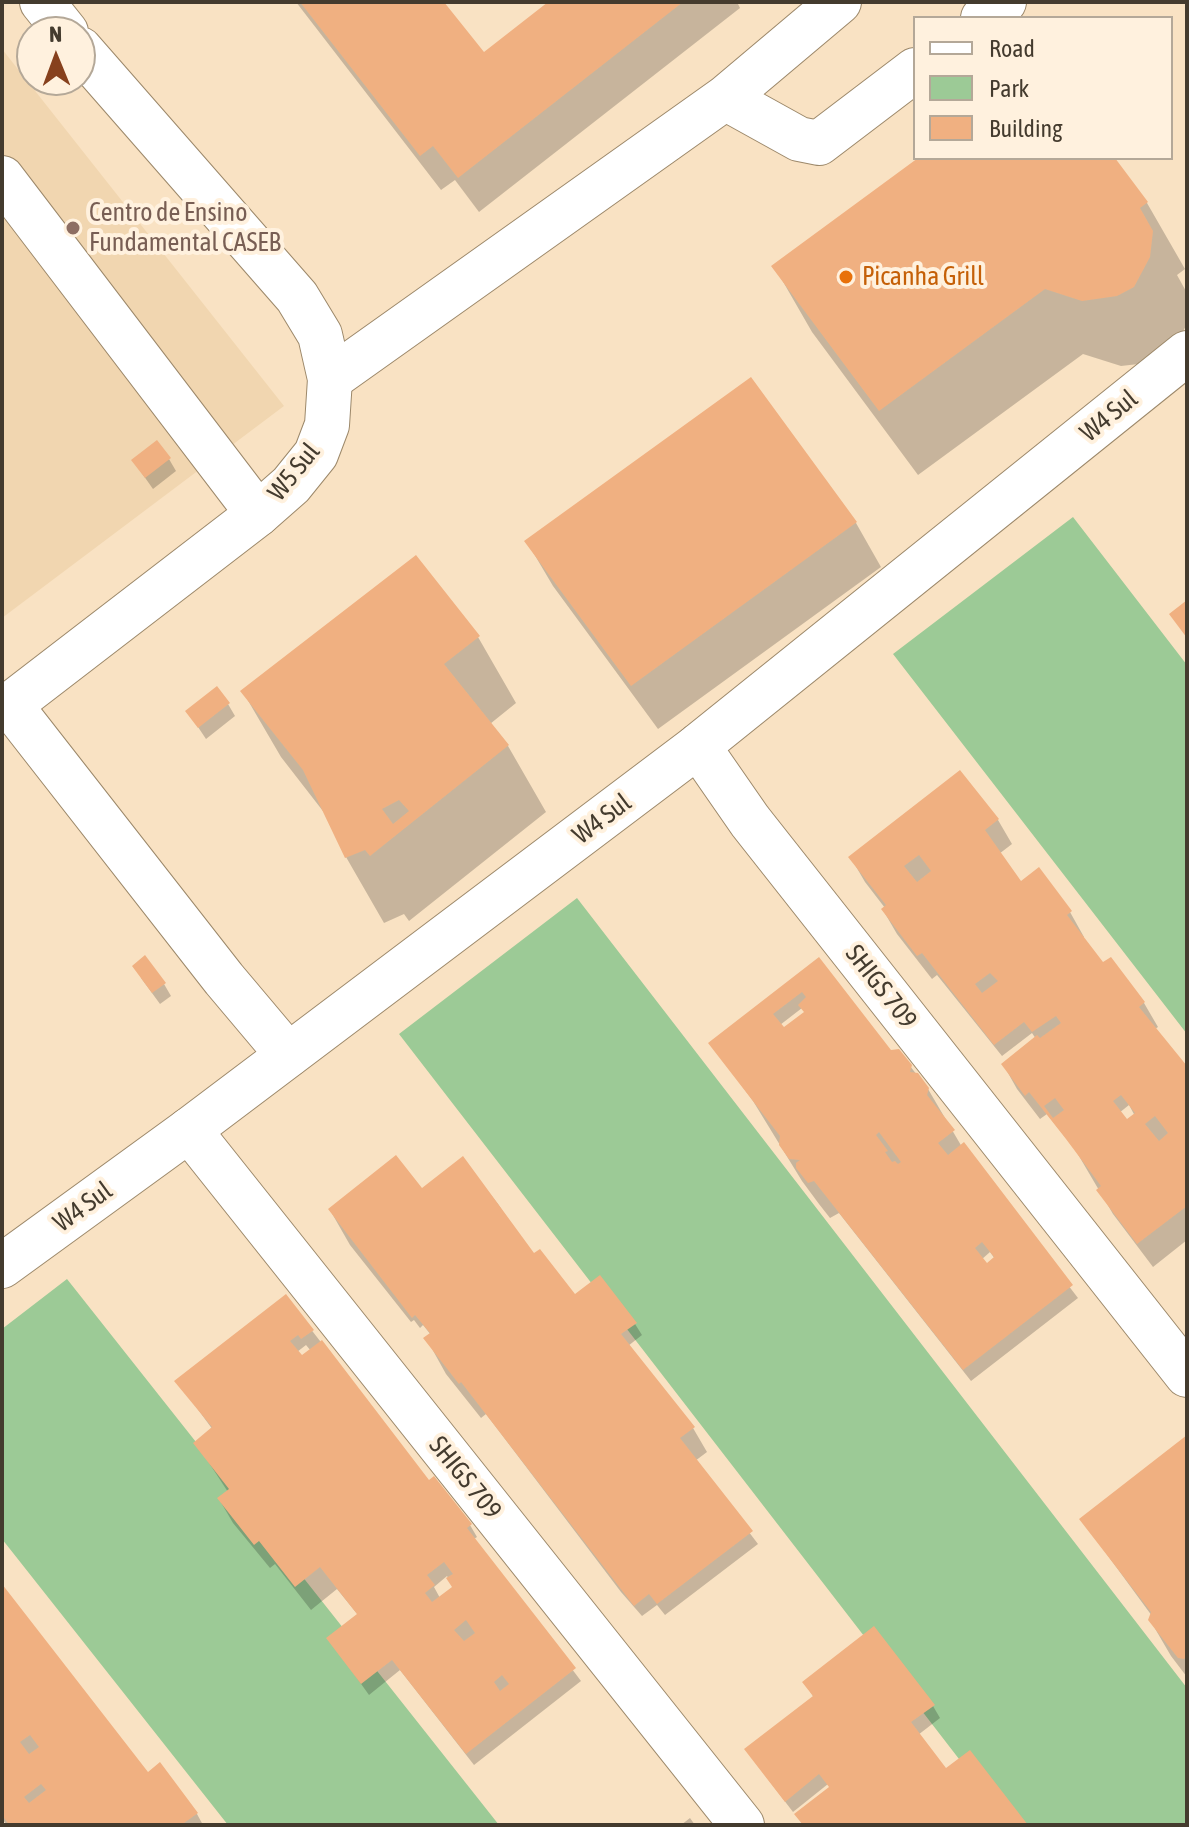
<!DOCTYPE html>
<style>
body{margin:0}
#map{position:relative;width:1189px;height:1827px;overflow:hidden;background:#f9e2c3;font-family:"Asap Condensed",sans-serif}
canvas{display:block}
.frame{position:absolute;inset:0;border:4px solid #443b2e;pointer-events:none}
.legend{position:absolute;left:913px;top:16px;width:260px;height:144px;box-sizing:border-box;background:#fff1de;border:2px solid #b4a898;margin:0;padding:10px 14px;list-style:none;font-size:24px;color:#443b2e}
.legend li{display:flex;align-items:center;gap:16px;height:40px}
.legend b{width:40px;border:2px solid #b4a898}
.north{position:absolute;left:16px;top:16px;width:80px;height:80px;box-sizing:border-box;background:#fff1de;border:2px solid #b4a898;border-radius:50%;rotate:359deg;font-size:22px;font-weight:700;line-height:32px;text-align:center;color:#443b2e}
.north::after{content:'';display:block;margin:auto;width:28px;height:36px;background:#87411d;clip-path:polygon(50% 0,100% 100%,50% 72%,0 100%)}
</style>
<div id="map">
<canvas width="1189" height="1827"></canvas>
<div class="frame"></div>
<ul class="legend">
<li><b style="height:10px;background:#fff"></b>Road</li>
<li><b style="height:22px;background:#9cca96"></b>Park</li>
<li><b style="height:22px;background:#f0b081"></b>Building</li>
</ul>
<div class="north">N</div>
</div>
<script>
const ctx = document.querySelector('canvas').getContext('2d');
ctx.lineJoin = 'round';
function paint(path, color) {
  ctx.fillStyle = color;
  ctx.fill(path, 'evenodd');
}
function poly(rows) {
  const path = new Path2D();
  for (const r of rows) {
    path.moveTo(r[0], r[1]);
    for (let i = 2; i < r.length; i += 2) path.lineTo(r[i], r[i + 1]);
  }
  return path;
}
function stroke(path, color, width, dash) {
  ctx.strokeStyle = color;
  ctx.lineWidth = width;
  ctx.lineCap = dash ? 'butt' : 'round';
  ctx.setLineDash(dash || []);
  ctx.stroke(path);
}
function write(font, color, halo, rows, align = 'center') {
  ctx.font = font + ' "Asap Condensed",sans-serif';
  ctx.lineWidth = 8;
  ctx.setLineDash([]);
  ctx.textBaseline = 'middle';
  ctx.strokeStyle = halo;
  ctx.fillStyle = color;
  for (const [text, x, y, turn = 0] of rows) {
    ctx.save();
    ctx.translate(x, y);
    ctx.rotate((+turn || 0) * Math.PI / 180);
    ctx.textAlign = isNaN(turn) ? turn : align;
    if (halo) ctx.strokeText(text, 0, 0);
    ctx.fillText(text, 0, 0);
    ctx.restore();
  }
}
paint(poly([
 [2,49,284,406,2,618]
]), '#f1d6b0');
paint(poly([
 [1073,517,1187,665,1187,1034,893,654],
 [577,898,1187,1688,1187,1825,1010,1825,399,1034],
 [67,1279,499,1825,228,1825,2,1539,2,1329]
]), '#9cca96');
paint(poly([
 [296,2,442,2,483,55,552,2,737,2,740,8,479,212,455,180,441,190],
 [921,158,1111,158,1147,203,1185,269,1177,275,1187,293,1187,324,1171,353,1156,362,1121,366,1083,354,918,475,812,332,774,266],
 [751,380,856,523,881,567,658,729,553,586,527,542],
 [169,459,176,471,153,489,141,472],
 [478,637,516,703,490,724,508,746,546,812,409,921,404,914,384,923,346,857,326,815,281,757,243,692],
 [228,704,235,716,206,739,188,712],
 [960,772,998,820,1012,844,999,854,1020,883,1070,912,1084,937,1082,938,1102,966,1144,1003,1158,1027,1155,1029,1187,1069,1187,1240,1153,1267,1113,1214,1076,1151,1047,1114,1040,1119,1017,1089,1003,1064,1036,1039,1032,1033,1002,1056,937,975,932,979,897,934,883,910,885,908,865,882,851,858],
 [1129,1105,1135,1116,1127,1122,1119,1113],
 [818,959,890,1052,910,1066,928,1089,962,1147,1078,1298,971,1381,839,1213,830,1218,819,1204,802,1181,753,1101,711,1044],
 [802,1008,805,1013,784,1029,780,1025],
 [990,1252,995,1259,987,1266,981,1260],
 [141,978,164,984,171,996,160,1004],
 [463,1159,498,1204,533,1256,575,1297,635,1324,642,1335,628,1346,693,1428,707,1452,695,1461,758,1544,665,1615,657,1605,642,1616,621,1592,486,1414,481,1418,446,1374,426,1338,431,1335,423,1325,420,1328,414,1320,411,1322,350,1245,330,1210,422,1191],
 [286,1297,429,1482,470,1525,477,1537,474,1539,581,1681,474,1765,400,1670,369,1695,329,1639,358,1615,337,1589,311,1610,275,1564,270,1568,233,1523,219,1499,228,1492,196,1443,213,1430,177,1381],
 [306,1345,311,1351,301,1359,297,1352],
 [447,1576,454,1588,440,1598,434,1587],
 [1187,1437,1187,1677,1171,1656,1150,1620,1152,1616,1081,1519],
 [2,1588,147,1775,197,1814,203,1825,7,1825,2,1819],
 [805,1683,933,1706,940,1718,918,1735,946,1771,1026,1825,803,1825,797,1814,830,1788,828,1784,793,1812,754,1761,814,1698],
 [690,1818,695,1825,681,1825]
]), '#0003');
paint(poly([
 [300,2,444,2,484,52,548,2,683,2,458,178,433,146,420,156],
 [918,158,1115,158,1148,202,1140,208,1153,231,1150,257,1134,287,1117,296,1082,301,1045,289,879,411,771,266],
 [751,377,857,522,631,686,524,541],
 [157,440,171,458,145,478,131,460],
 [416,555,480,636,444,664,509,745,370,856,365,850,345,858,303,770,240,691],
 [399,800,409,811,393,824,382,809],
 [1187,600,1187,638,1169,614],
 [217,686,230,703,198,728,185,711],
 [960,770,999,819,985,830,1021,881,1039,867,1072,911,1067,915,1103,962,1111,957,1145,1002,1139,1007,1187,1066,1187,1206,1137,1244,1096,1190,1101,1186,1066,1139,1029,1092,1025,1096,1001,1064,1037,1035,1040,1038,1061,1023,1056,1016,1032,1032,1024,1022,994,1045,922,953,917,956,881,909,886,905,848,857],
 [919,855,931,871,917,882,904,866],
 [990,973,998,981,982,993,975,984],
 [1121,1095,1135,1113,1127,1119,1113,1101],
 [1055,1098,1064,1110,1053,1118,1044,1106],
 [1155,1116,1168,1133,1159,1141,1145,1124],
 [145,955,166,983,152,993,132,966],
 [819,957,891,1050,899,1049,912,1065,910,1072,918,1073,929,1088,927,1095,955,1130,938,1143,948,1155,964,1142,1073,1285,963,1370,814,1181,808,1183,796,1168,796,1163,800,1160,789,1159,779,1145,780,1136,708,1043],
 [802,992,806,997,798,1005,804,1012,784,1027,773,1014],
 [879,1132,901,1162,898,1164,895,1161,892,1162,885,1152,888,1151,876,1135],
 [982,1242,994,1257,987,1263,975,1248],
 [396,1155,422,1188,463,1156,534,1253,540,1249,575,1294,600,1275,637,1323,621,1334,695,1427,680,1438,753,1531,657,1604,649,1594,634,1606,461,1382,459,1384,423,1338,430,1333,415,1315,412,1318,328,1209],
 [286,1294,314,1330,301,1339,298,1335,290,1341,302,1355,322,1340,429,1480,434,1476,472,1524,467,1528,576,1668,466,1754,392,1660,361,1684,326,1638,357,1614,320,1567,295,1587,259,1541,254,1545,217,1498,229,1489,193,1443,212,1427,174,1381],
 [444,1562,453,1574,446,1578,452,1587,432,1602,425,1593,435,1585,427,1575],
 [466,1620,475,1633,464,1641,454,1630],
 [502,1675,509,1684,500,1691,494,1682],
 [1187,1435,1187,1656,1184,1659,1178,1658,1148,1620,1151,1612,1079,1519],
 [2,1584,148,1772,160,1762,198,1813,184,1823,186,1825,9,1825,7,1822,2,1815],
 [30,1735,39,1747,29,1754,20,1742],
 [41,1784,46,1790,29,1803,24,1797],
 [874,1626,935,1705,911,1722,946,1768,970,1750,1028,1825,803,1825,794,1814,829,1787,819,1774,785,1802,744,1749,813,1696,802,1682]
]), '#f0b081');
const minor = poly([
 [983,18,1004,2],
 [725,98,799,139,819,143,915,70],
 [2,178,258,514],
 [330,379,725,98,839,2],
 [10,705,224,979,288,1055],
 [698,746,750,821,1187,1375],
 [189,1130,742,1825]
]);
const major = poly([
 [42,2,66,32],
 [2,711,258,514,291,485,316,454,327,425,330,379,320,335,297,297,80,49],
 [2,1266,189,1130,698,746,1187,353]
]);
stroke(minor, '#9c886a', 46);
stroke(major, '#9c886a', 46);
stroke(minor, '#fff', 44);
stroke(major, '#fff', 44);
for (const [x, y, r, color] of [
 [73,228,8,"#8d6e63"],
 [846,277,8,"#e8710a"]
]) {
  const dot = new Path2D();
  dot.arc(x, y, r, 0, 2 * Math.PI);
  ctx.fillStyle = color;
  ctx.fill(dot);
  stroke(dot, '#fff1de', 3);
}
write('26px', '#785e54', '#fff1de', [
 ["Centro de Ensino",89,213],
 ["Fundamental CASEB",89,243]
], 'left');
write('26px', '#c56008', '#fff1de', [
 ["Picanha Grill",862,277]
], 'left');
write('26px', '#443b2e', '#fff1de', [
 ["W4 Sul",1109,416,-39],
 ["W5 Sul",294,472,-51],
 ["W4 Sul",602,819,-37],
 ["SHIGS 709",881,987,52],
 ["W4 Sul",83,1207,-36],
 ["SHIGS 709",465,1478,51]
]);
</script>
